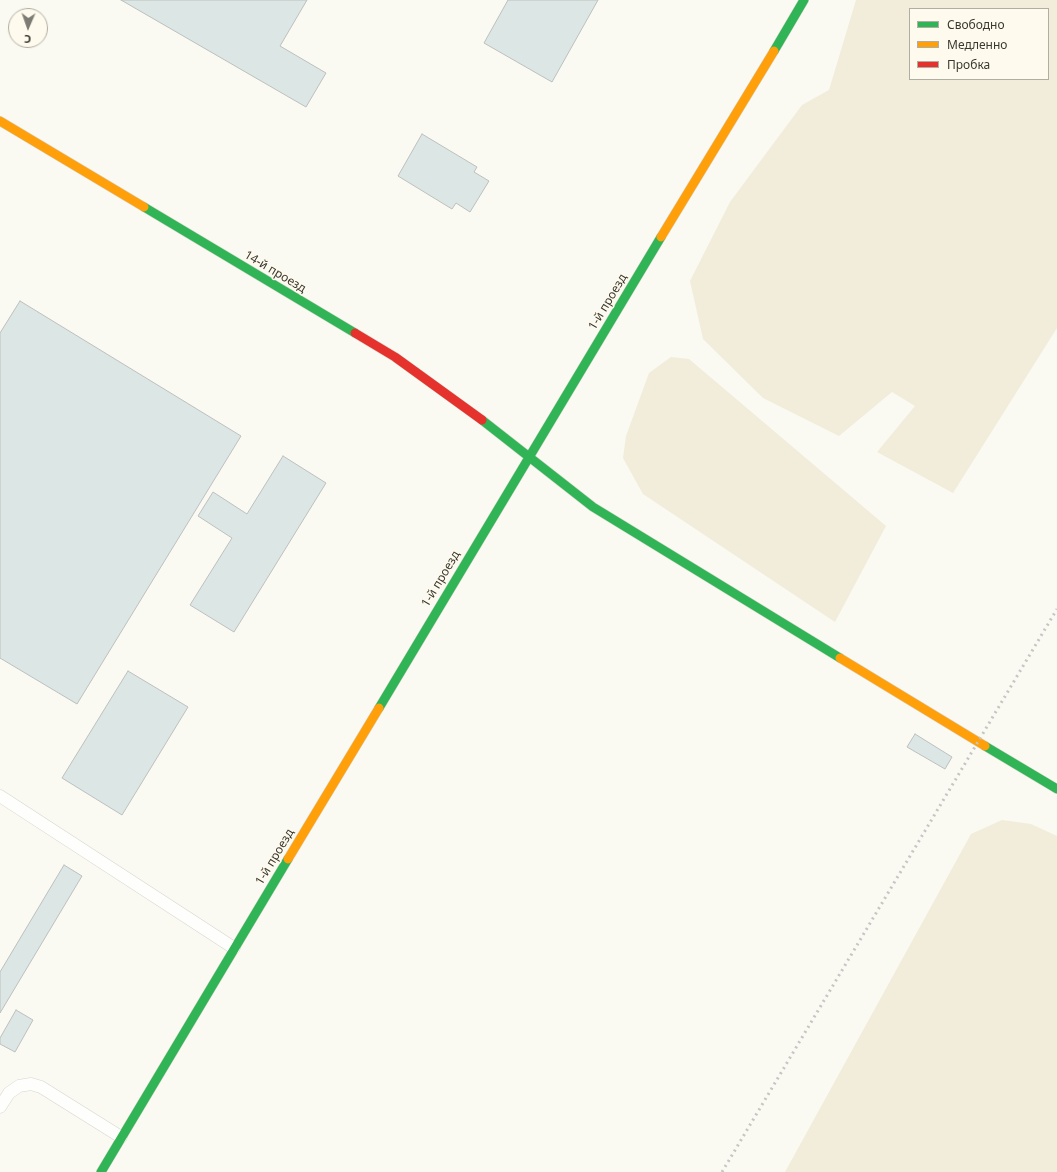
<!DOCTYPE html>
<meta charset="utf-8">
<style>
body{margin:0}
#map{position:relative;width:1057px;height:1172px;overflow:hidden;background:#faf9f2;font-family:"Noto Sans",sans-serif}
canvas{display:block}
.legend{position:absolute;left:909px;top:8px;width:140px;height:72px;box-sizing:border-box;background:#fefbee;border:1px solid #b0ada2;margin:0;padding:5px 7px;list-style:none;font-size:12px;color:#3a3830}
.legend li{display:flex;align-items:center;gap:8px;height:20px}
.legend b{width:20px;border:1px solid #b0ada2}
.north{position:absolute;left:8px;top:8px;width:40px;height:40px;box-sizing:border-box;background:#fefbee;border:1px solid #b0ada2;border-radius:50%;rotate:182deg;font-size:11px;font-weight:700;line-height:16px;text-align:center;color:#3a3830}
.north::after{content:'';display:block;margin:auto;width:14px;height:18px;background:#7d7c74;clip-path:polygon(50% 0,100% 100%,50% 72%,0 100%)}
</style>
<div id="map">
<canvas width="1057" height="1172"></canvas>
<ul class="legend">
<li><b style="height:5px;background:#30b455"></b>Свободно</li>
<li><b style="height:5px;background:#ff9f0a"></b>Медленно</li>
<li><b style="height:5px;background:#e5322d"></b>Пробка</li>
</ul>
<div class="north">С</div>
</div>
<script>
const ctx = document.querySelector('canvas').getContext('2d');
ctx.lineJoin = 'round';
function paint(path, color) {
  ctx.fillStyle = color;
  ctx.fill(path, 'evenodd');
}
function poly(rows) {
  const path = new Path2D();
  for (const r of rows) {
    path.moveTo(r[0], r[1]);
    for (let i = 2; i < r.length; i += 2) path.lineTo(r[i], r[i + 1]);
  }
  return path;
}
function stroke(path, color, width, dash) {
  ctx.strokeStyle = color;
  ctx.lineWidth = width;
  ctx.lineCap = dash ? 'butt' : 'round';
  ctx.setLineDash(dash || []);
  ctx.stroke(path);
}
function write(font, color, halo, rows, align = 'center') {
  ctx.font = font + ' "Noto Sans",sans-serif';
  ctx.lineWidth = 3;
  ctx.setLineDash([]);
  ctx.textBaseline = 'middle';
  ctx.strokeStyle = halo;
  ctx.fillStyle = color;
  for (const [text, x, y, turn = 0] of rows) {
    ctx.save();
    ctx.translate(x, y);
    ctx.rotate((+turn || 0) * Math.PI / 180);
    ctx.textAlign = isNaN(turn) ? turn : align;
    if (halo) ctx.strokeText(text, 0, 0);
    ctx.fillText(text, 0, 0);
    ctx.restore();
  }
}
paint(poly([
 [856,0,1057,0,1057,328,953,493,877,452,915,406,892,392,839,436,763,398,703,339,690,281,730,202,802,105,829,90],
 [910,9,1048,9,1048,79,910,79],
 [671,357,689,359,886,526,835,622,643,494,623,458,626,436,649,373],
 [1002,820,1031,824,1057,836,1057,1172,785,1172,971,834]
]), '#f2edda');
const building = poly([
 [121,0,307,0,280,46,326,73,306,107,121,0],
 [508,0,598,0,552,82,484,43,508,0],
 [422,134,477,167,474,172,489,181,470,212,456,203,452,209,398,176,422,134],
 [20,301,241,436,77,704,0,658,0,333,20,301],
 [283,456,326,483,234,632,190,605,232,538,198,516,213,492,247,514,283,456],
 [128,671,188,707,122,815,62,778,128,671],
 [915,734,952,757,945,769,907,747,915,734],
 [64,865,82,876,0,1013,0,972,64,865],
 [16,1010,33,1020,15,1052,0,1044,0,1038,16,1010]
]);
paint(building, '#dce6e5');
stroke(building, '#bcc0be', 1);
const lane = poly([
 [0,796,234,948],
 [0,1107,9,1093,19,1086,31,1084,41,1087,121,1137]
]);
const fast = poly([
 [774,51,804,0],
 [144,207,355,333],
 [482,420,593,507,840,658],
 [379,708,661,237],
 [985,746,1057,789],
 [101,1172,288,859]
]);
const slow = poly([
 [0,121,144,207],
 [661,237,774,51],
 [840,658,985,746],
 [288,859,379,708]
]);
const jam = poly([
 [355,333,395,357,482,420]
]);
stroke(lane, '#d7d6cf', 13);
stroke(fast, '#d7d6cf', 10);
stroke(slow, '#d7d6cf', 10);
stroke(jam, '#d7d6cf', 10);
stroke(lane, '#fefefd', 12);
stroke(fast, '#30b455', 9);
stroke(slow, '#ff9f0a', 9);
stroke(jam, '#e5322d', 9);
stroke(poly([
 [722,1172,1057,609]
]), '#c5c5c3', 3, [2, 4]);
write('12px', '#3a3830', '#fefbee', [
 ["14-й проезд",275,272,31],
 ["1-й проезд",608,302,-59],
 ["1-й проезд",441,579,-59],
 ["1-й проезд",275,857,-59]
]);
</script>
